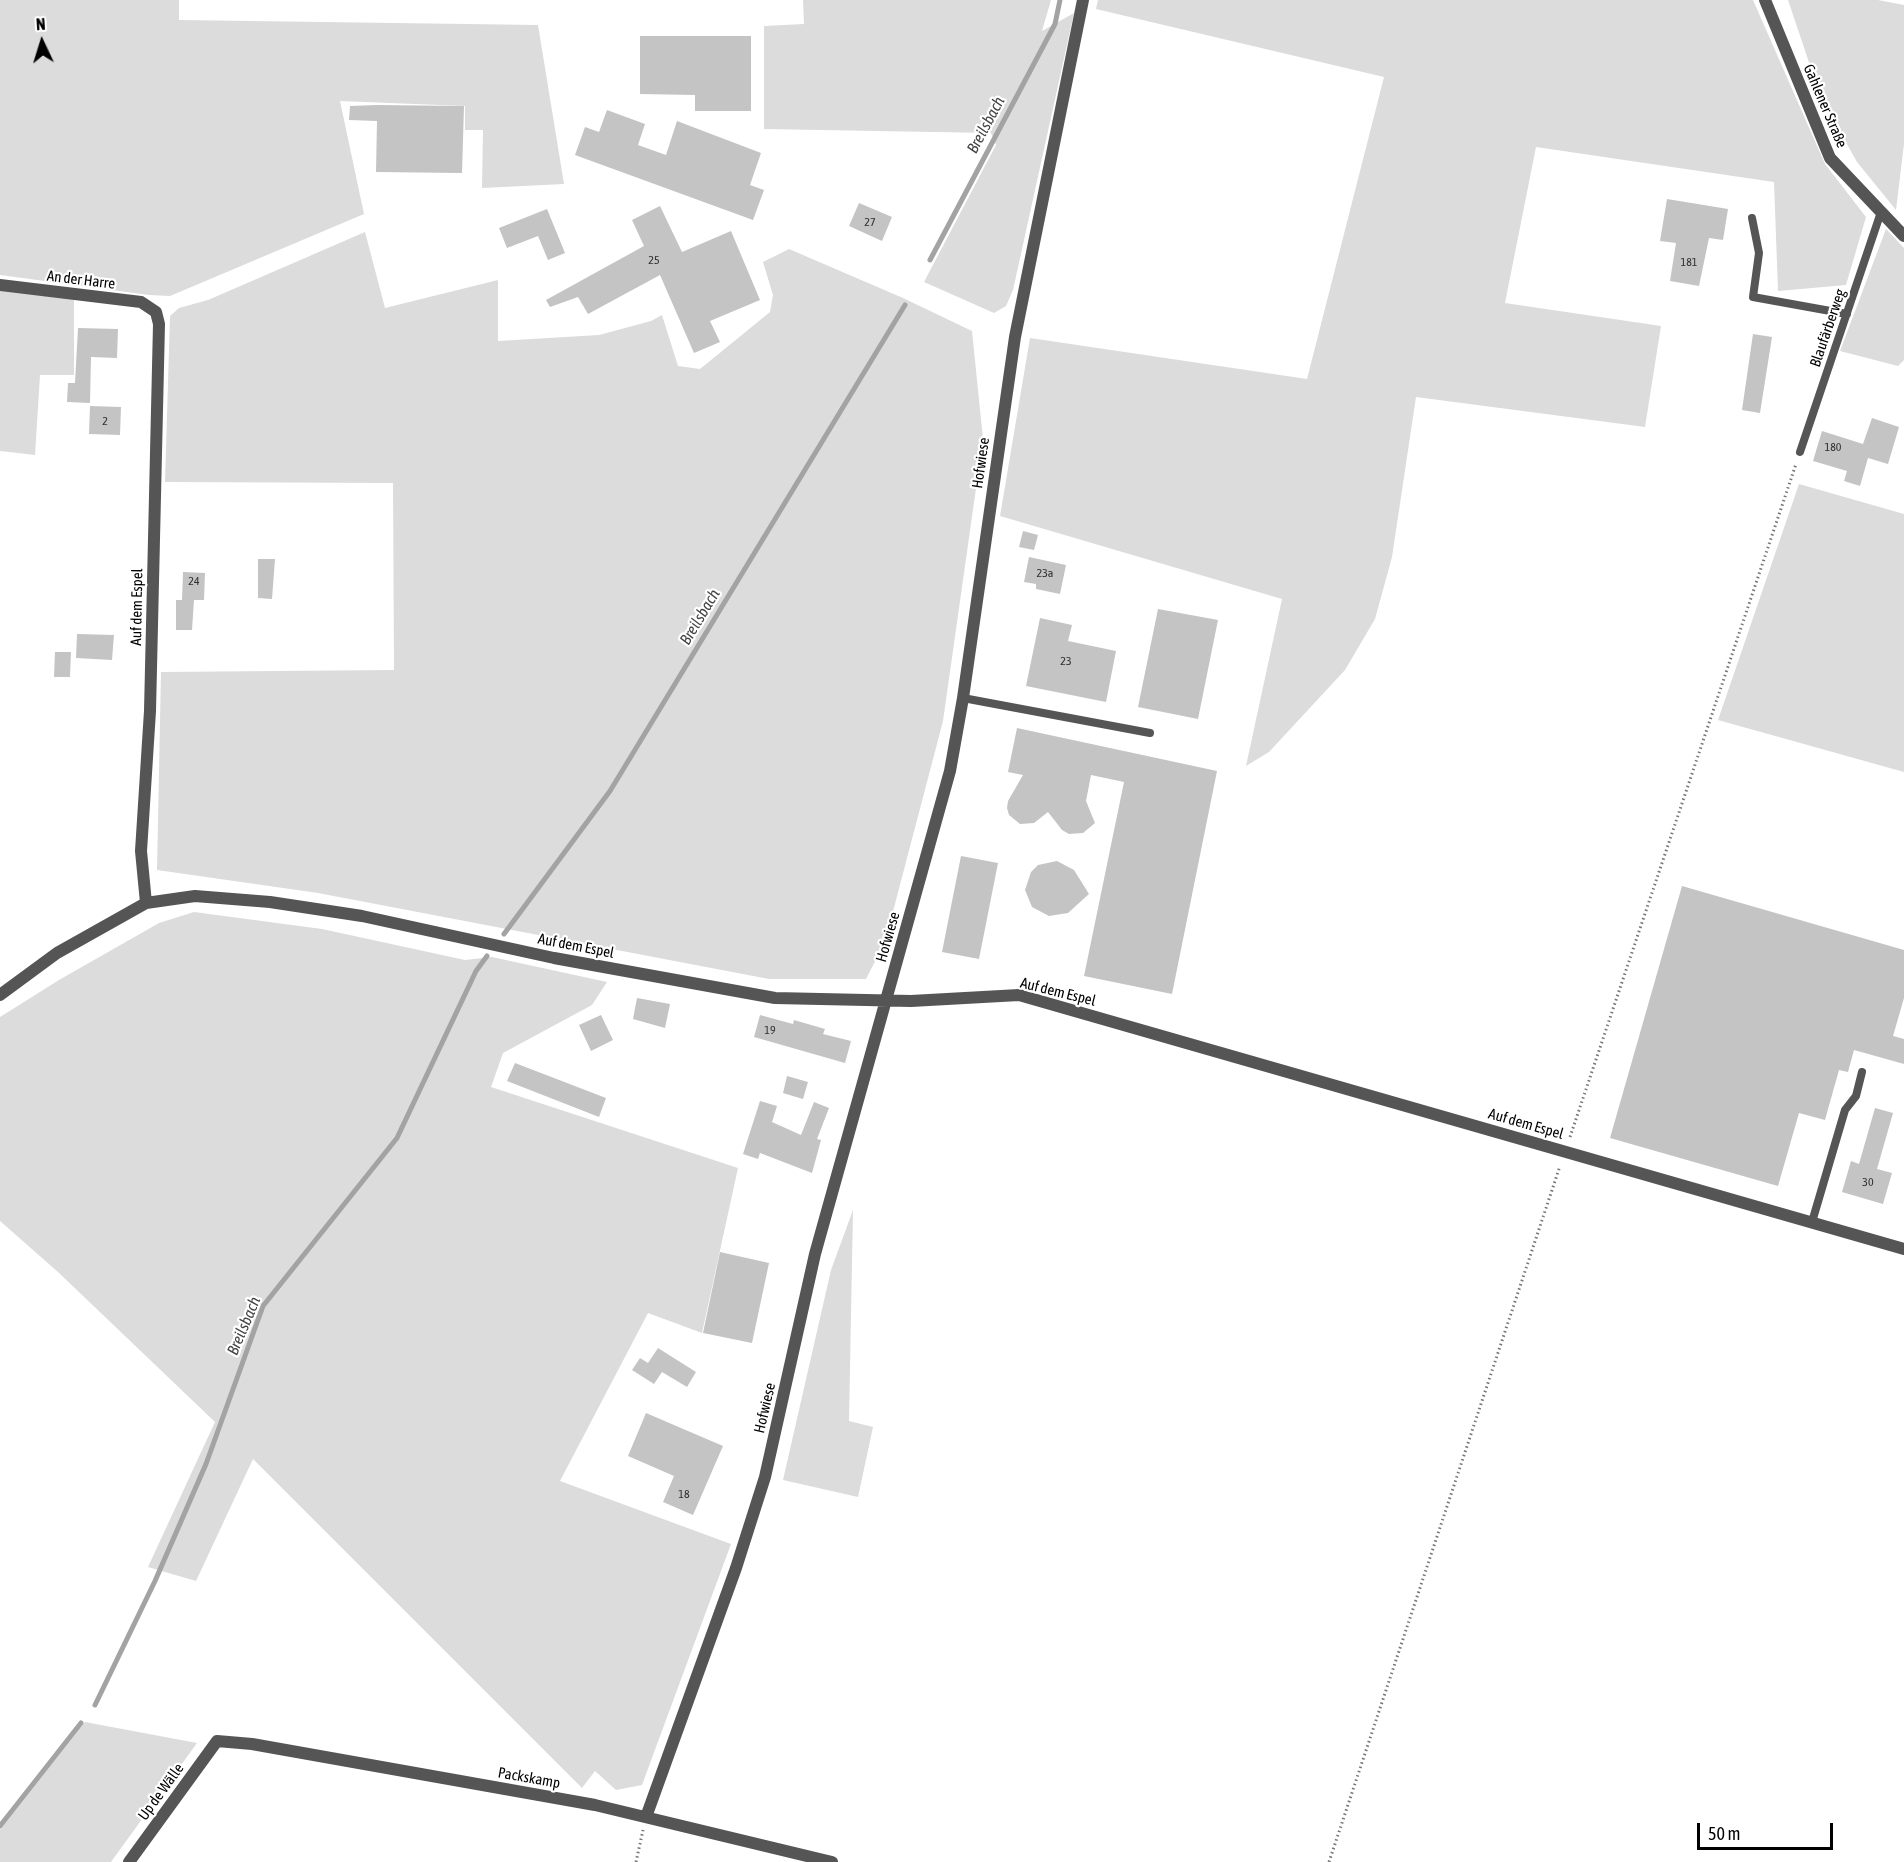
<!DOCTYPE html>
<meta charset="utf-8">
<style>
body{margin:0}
#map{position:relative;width:1904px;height:1862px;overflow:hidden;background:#fff;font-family:"Asap Condensed",sans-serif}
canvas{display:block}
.north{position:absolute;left:12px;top:12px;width:60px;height:60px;-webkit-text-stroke:4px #fff;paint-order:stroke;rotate:356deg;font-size:16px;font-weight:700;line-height:24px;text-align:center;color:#000}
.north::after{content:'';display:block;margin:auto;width:21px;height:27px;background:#000;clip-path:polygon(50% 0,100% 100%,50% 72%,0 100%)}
.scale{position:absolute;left:1697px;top:1823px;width:136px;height:27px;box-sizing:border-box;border:3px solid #000;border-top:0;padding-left:8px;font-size:18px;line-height:21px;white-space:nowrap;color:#000;-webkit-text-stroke:4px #fff;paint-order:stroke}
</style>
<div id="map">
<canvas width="1904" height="1862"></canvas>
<div class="north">N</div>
<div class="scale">50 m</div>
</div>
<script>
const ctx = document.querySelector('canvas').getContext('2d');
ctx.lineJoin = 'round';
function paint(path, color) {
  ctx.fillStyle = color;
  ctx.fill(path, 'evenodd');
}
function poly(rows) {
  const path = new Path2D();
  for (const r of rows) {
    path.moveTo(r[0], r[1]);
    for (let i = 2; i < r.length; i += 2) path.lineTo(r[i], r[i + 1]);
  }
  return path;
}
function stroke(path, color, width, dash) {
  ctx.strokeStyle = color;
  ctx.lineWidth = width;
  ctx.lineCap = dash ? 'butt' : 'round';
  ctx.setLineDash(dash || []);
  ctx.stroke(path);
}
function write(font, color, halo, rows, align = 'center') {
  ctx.font = font + ' "Asap Condensed",sans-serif';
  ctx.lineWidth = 4.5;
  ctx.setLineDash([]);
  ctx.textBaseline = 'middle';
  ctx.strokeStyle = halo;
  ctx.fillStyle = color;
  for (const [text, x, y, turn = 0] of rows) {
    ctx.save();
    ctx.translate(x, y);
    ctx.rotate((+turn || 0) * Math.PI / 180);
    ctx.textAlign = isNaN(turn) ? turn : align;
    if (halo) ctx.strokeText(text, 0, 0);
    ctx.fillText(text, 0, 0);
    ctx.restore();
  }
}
paint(poly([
 [0,0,179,0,179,20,538,25,564,184,482,188,483,130,465,130,465,106,340,101,364,214,170,296,149,295,0,275],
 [803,0,1051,0,1042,31,1074,13,1013,290,1006,306,994,313,924,282,996,145,991,133,764,129,764,26,804,24],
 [1098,0,1753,0,1825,164,1866,217,1846,285,1778,291,1774,182,1536,147,1505,303,1661,326,1645,427,1416,397,1392,557,1375,619,1345,670,1269,752,1246,766,1282,599,1000,516,1030,338,1307,379,1384,77,1096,9],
 [1788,0,1878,0,1904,5,1904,144,1896,210,1857,162,1821,98],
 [1886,229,1904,248,1904,360,1898,366,1840,351],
 [365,232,385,308,498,280,498,341,599,335,651,321,662,315,678,366,700,369,770,312,773,295,763,262,789,249,903,298,972,331,983,439,943,721,885,942,866,979,769,979,318,893,157,870,161,672,394,670,393,483,165,482,170,316,179,308,208,300],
 [0,290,74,298,74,375,40,375,35,455,0,451],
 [1799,484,1904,514,1904,772,1718,720],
 [194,912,322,929,465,960,492,957,607,982,592,1005,503,1053,491,1087,738,1168,702,1333,648,1313,560,1481,731,1544,642,1785,616,1790,595,1771,582,1788,253,1459,196,1581,148,1567,215,1422,58,1272,0,1221,0,1017,59,980,159,923],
 [853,1210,849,1421,873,1427,858,1497,783,1480,831,1270],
 [85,1722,197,1743,111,1862,0,1862,0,1830]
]), '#dcdcdc');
stroke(poly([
 [930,260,1055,24,1060,0],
 [504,934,610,791,905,305],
 [95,1705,155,1581,206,1464,263,1306,397,1138,476,971,487,956],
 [0,1826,81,1723]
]), '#a3a3a3', 5);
paint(poly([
 [640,36,751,36,751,111,695,111,695,95,640,94],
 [377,105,464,106,462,173,376,172,377,121,349,120,350,106],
 [607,110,645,124,638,145,666,155,677,121,761,153,750,185,764,190,753,220,575,155,585,127,599,132],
 [1667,199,1728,209,1723,240,1709,238,1699,286,1670,281,1676,243,1660,241],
 [859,203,892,217,882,241,849,226],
 [660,206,682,252,731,231,760,300,710,321,720,342,694,353,660,275,588,314,578,297,550,307,546,300,644,246,632,220],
 [547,209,565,253,548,260,538,236,507,248,499,228],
 [78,328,118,329,117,358,91,357,90,403,67,402,68,383,75,383],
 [1753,334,1772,337,1760,413,1742,410],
 [90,406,121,407,120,435,89,434],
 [1872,418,1899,427,1888,464,1868,458,1860,486,1844,481,1847,471,1813,461,1822,431,1863,444],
 [1023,531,1038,535,1034,550,1019,547],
 [1029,557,1066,565,1060,594,1036,589,1036,584,1024,582],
 [258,559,275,559,272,599,258,598],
 [183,572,205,573,204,600,182,600],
 [176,600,194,600,192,630,176,630],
 [1158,609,1218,620,1198,719,1138,707],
 [1040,618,1072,625,1068,641,1116,651,1106,702,1026,686],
 [77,634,114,635,112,660,76,658],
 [55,652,71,652,70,677,54,677],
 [1017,728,1217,771,1172,994,1084,976,1124,782,1091,775,1086,801,1095,823,1083,833,1069,834,1062,830,1048,812,1034,823,1020,824,1009,815,1007,808,1008,801,1023,775,1008,772],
 [961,856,998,863,979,959,942,952],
 [1057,861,1074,870,1089,894,1068,913,1049,916,1032,907,1025,890,1031,872,1038,865],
 [1682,886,1904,950,1904,998,1893,1036,1904,1039,1904,1064,1854,1050,1848,1072,1839,1070,1825,1120,1799,1113,1778,1186,1610,1138],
 [637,998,670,1004,665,1028,633,1019],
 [601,1015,613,1040,591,1051,579,1025],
 [760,1015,793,1024,794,1020,825,1029,823,1034,851,1041,845,1063,754,1037],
 [515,1063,606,1098,599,1117,507,1081],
 [787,1076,808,1082,803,1099,783,1093],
 [760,1101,777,1106,772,1122,801,1135,814,1102,829,1108,817,1139,821,1140,812,1173,760,1153,758,1159,743,1154],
 [1875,1108,1893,1113,1877,1169,1892,1173,1883,1204,1842,1192,1851,1161,1859,1164],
 [720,1252,769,1263,752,1343,703,1333],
 [658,1348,696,1372,687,1387,662,1372,654,1384,632,1370,640,1358,648,1363],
 [646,1413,723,1446,693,1515,663,1502,674,1476,628,1456]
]), '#c4c4c4');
stroke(poly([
 [1570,1137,1796,464],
 [636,1862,643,1830],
 [1329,1862,1560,1166]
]), '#777', 3, [1.5, 3]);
stroke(poly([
 [1752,218,1759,253,1753,297,1847,314],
 [1800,452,1881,212],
 [963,698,1150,733],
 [1812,1222,1845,1110,1856,1096,1862,1072]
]), '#555', 8);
stroke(poly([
 [0,285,141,302,156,312,159,324,150,711,141,851,146,903],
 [0,995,57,953,146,903,195,896,270,902,362,916,554,958,775,998,911,1001,1019,995,1904,1249],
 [646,1817,736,1568,765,1477,815,1254,950,771,963,698,1015,337,1083,0],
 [129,1862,217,1741,252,1744,595,1805,832,1862]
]), '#555', 12);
stroke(poly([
 [1765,0,1830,158,1904,236]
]), '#555', 12);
write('12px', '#313131', null, [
 ["27",870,222],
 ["25",654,260],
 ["181",1689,262],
 ["2",105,421],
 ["180",1833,447],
 ["23a",1045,573],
 ["24",194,581],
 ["23",1066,661],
 ["19",770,1030],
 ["30",1868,1182],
 ["18",684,1494]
]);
write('15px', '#000', '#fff', [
 ["Gahlener Straße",1825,106,67],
 ["An der Harre",81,280,7],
 ["Blaufärberweg",1828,328,-71],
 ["Hofwiese",981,463,-82],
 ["Auf dem Espel",137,607,-89],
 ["Hofwiese",888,937,-74],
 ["Auf dem Espel",576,946,11],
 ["Auf dem Espel",1058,992,14],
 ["Auf dem Espel",1526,1124,16],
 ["Hofwiese",765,1408,-77],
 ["Packskamp",529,1778,10],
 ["Up de Wälle",161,1792,-54]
]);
write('italic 16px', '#444', '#fff', [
 ["Breilsbach",986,125,-62],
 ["Breilsbach",700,617,-59],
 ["Breilsbach",244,1326,-67]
]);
</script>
